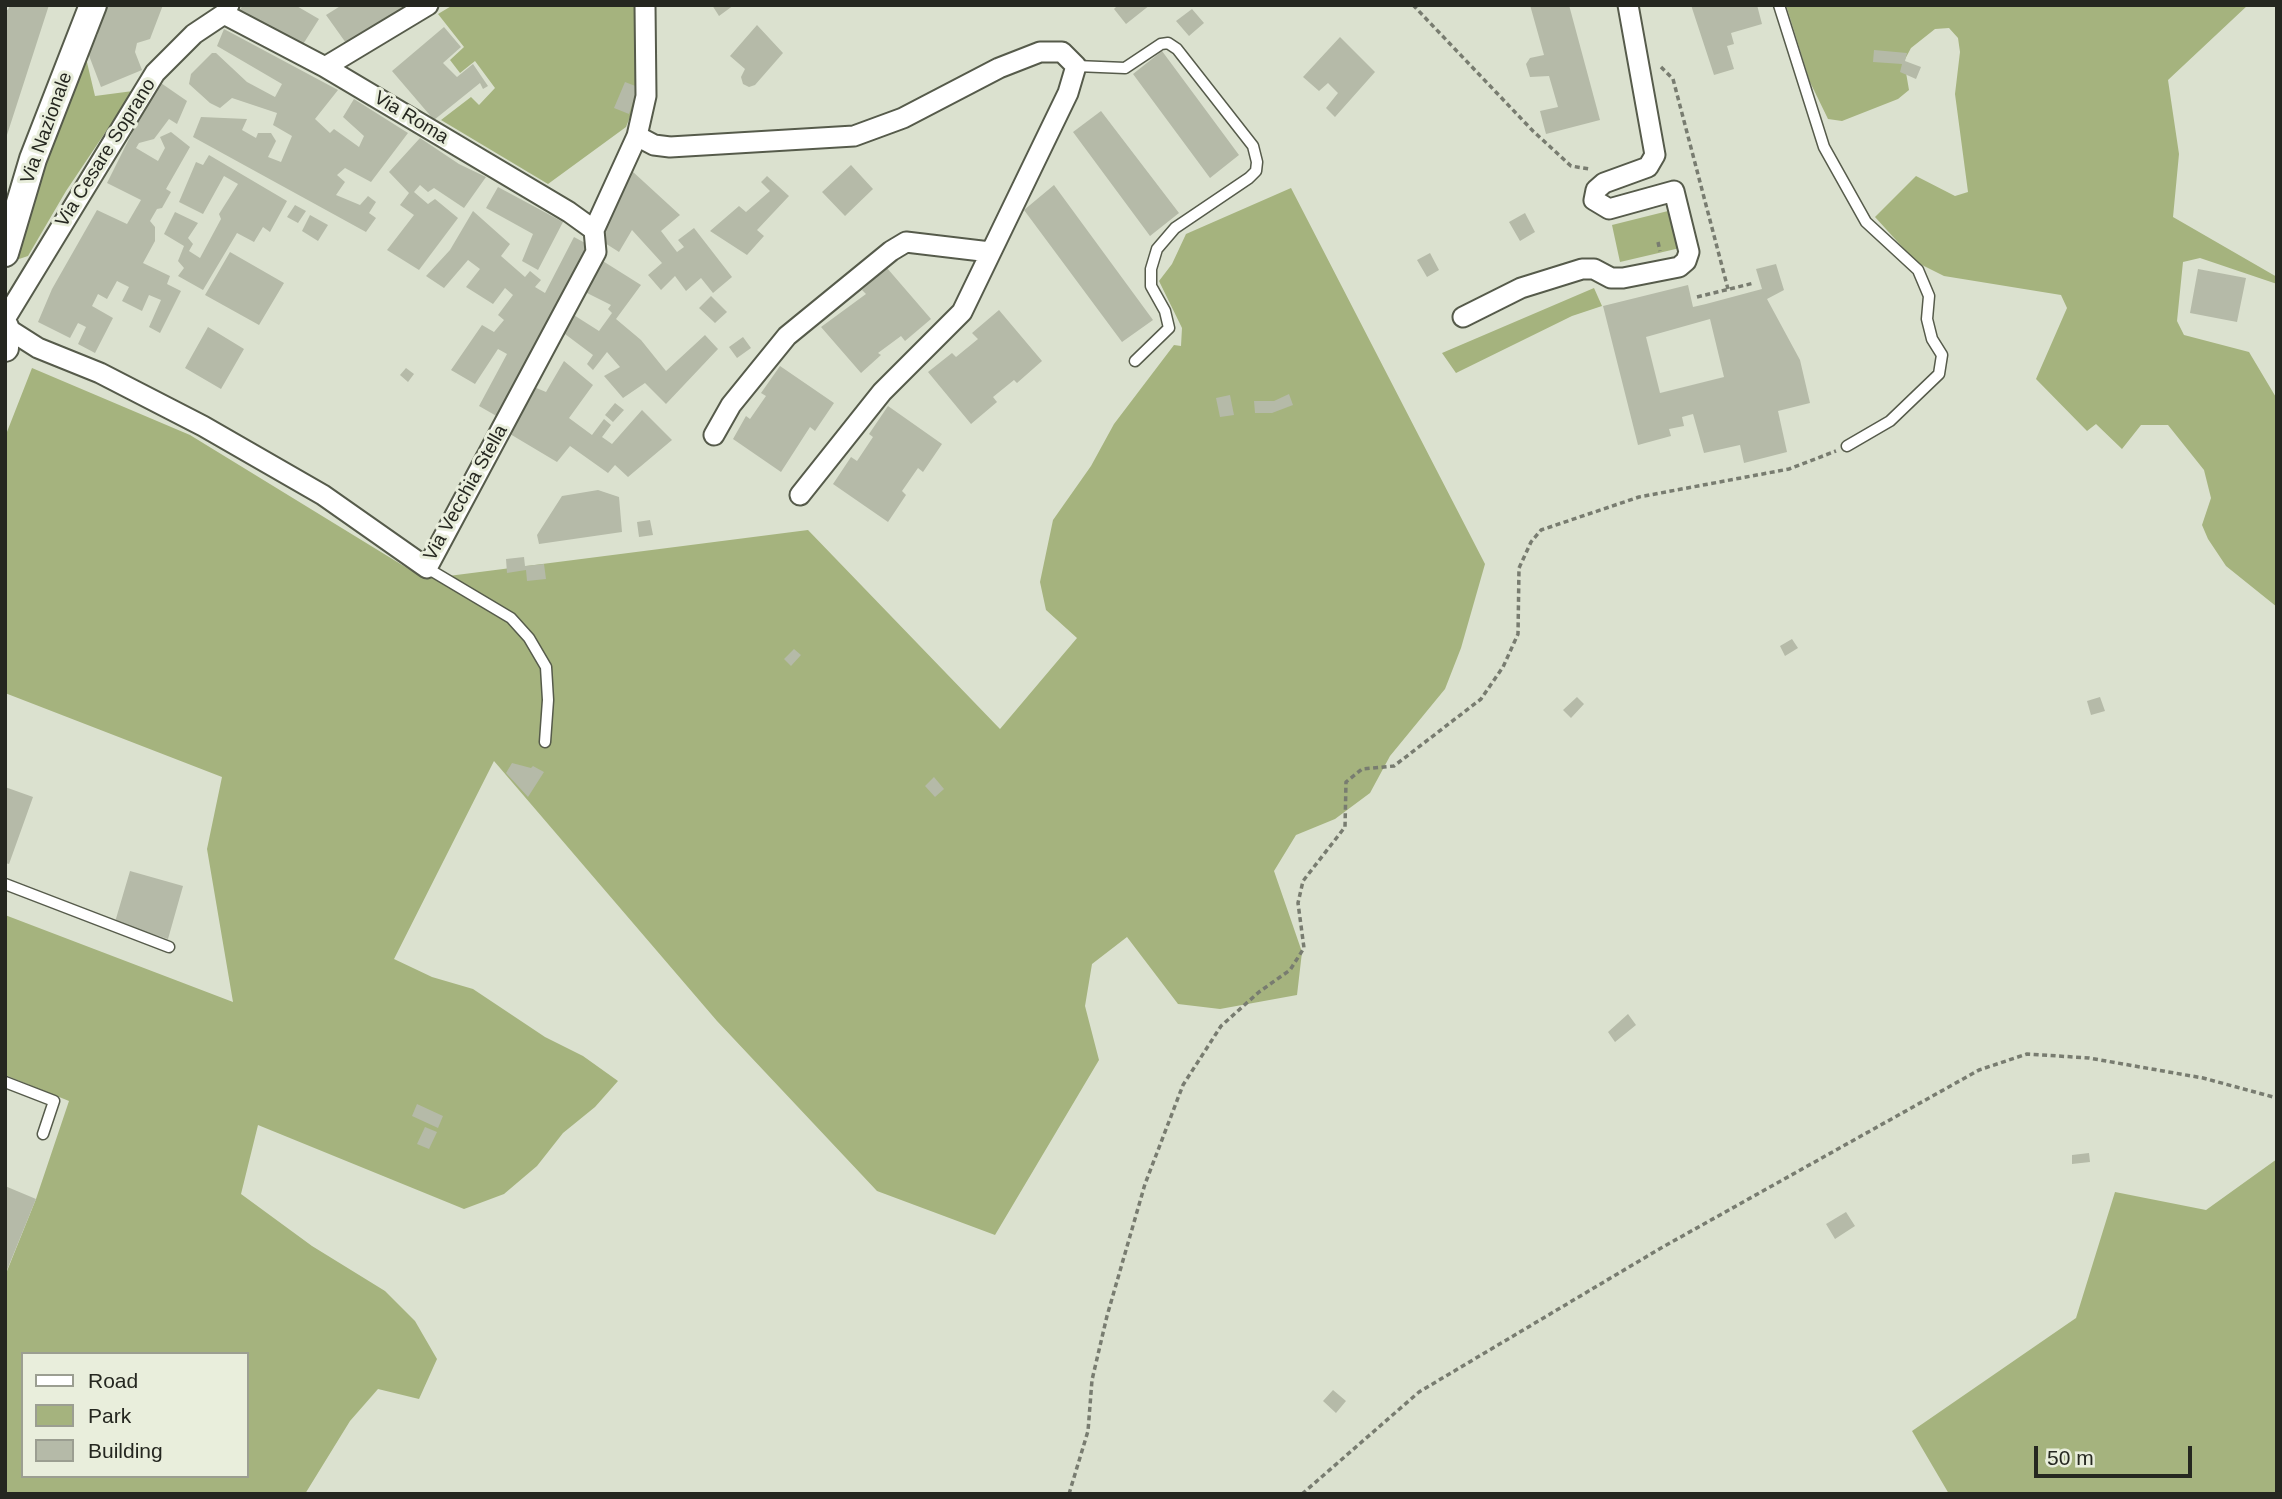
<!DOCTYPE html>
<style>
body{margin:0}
#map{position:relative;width:2282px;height:1499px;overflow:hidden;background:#dbe1cf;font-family:Helvetica,sans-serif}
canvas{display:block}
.frame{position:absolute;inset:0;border:7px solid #252720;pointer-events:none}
.legend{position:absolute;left:21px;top:1352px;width:228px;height:126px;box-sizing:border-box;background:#e9eedc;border:2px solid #9b9e91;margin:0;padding:9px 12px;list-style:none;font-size:21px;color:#252720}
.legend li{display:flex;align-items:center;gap:14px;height:35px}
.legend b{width:35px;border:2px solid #9b9e91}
.scale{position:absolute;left:2034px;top:1446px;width:158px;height:32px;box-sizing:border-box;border:4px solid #252720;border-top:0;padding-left:9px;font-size:21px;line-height:24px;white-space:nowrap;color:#252720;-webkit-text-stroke:5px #e9eedc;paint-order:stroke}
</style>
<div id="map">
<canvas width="2282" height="1499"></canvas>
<div class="frame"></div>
<ul class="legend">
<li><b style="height:9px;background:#fff"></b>Road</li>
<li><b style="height:19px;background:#a5b37e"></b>Park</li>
<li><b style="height:19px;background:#b5baa8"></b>Building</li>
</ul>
<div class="scale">50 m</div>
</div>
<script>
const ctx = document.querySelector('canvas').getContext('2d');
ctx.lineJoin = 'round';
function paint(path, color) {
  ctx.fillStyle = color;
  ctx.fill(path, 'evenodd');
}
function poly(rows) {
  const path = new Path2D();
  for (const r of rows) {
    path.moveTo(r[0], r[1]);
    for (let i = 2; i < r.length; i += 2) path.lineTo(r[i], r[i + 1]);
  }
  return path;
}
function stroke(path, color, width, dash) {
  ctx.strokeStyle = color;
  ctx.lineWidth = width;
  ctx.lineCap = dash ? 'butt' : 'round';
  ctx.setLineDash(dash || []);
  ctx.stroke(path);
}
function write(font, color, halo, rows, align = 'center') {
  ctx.font = font + ' Helvetica,sans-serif';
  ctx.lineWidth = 6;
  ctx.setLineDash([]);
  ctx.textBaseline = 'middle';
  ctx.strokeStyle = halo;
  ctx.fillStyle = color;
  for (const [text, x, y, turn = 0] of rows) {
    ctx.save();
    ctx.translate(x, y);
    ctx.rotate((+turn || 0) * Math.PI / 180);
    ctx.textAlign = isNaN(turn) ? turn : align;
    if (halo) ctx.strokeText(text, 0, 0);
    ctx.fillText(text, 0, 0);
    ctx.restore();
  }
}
paint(poly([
 [453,5,637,5,637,99,626,127,548,184,441,120,471,97,479,105,495,88,475,61,460,73,450,60,464,47,438,14],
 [1786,5,2248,5,2168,80,2179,154,2173,217,2277,277,2277,284,2200,258,2183,262,2177,321,2184,335,2249,352,2277,399,2277,607,2226,566,2208,539,2202,525,2211,498,2204,470,2168,425,2141,425,2122,449,2096,424,2087,431,2036,379,2067,308,2061,295,1944,276,1916,262,1875,217,1916,176,1955,196,1968,192,1955,94,1960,52,1958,38,1949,28,1935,29,1911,48,1904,61,1909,90,1898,99,1842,121,1828,119,1810,82],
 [85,54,95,96,133,91,66,191,28,256,19,259,16,258,47,154],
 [1291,188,1485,564,1461,648,1445,689,1390,756,1370,793,1335,819,1296,835,1274,871,1302,952,1297,995,1220,1009,1178,1004,1127,937,1092,964,1085,1006,1099,1060,995,1235,877,1191,717,1021,494,761,394,959,432,977,473,989,545,1037,583,1056,618,1081,595,1107,563,1133,537,1166,504,1194,464,1209,258,1125,241,1194,312,1246,385,1291,415,1321,437,1359,419,1399,378,1389,350,1421,305,1494,5,1494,5,1276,36,1199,69,1101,5,1075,5,915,233,1002,207,849,222,777,5,693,5,437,32,368,190,435,425,579,808,530,1000,729,1077,638,1046,610,1040,582,1053,520,1091,466,1114,424,1174,345,1181,346,1182,328,1159,281,1172,264,1186,234],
 [23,1354,247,1354,247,1476,23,1476],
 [1672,210,1680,248,1620,262,1612,225],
 [1594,288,1602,306,1572,316,1456,373,1442,353],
 [2277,1159,2277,1494,1949,1494,1912,1431,2076,1318,2115,1192,2206,1210]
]), '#a5b37e');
paint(poly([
 [10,5,49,5,6,138,5,9,8,10],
 [107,5,163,5,150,39,137,43,135,52,142,70,101,87,85,45,93,44,98,34,97,25],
 [243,5,295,5,319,19,300,49,237,14],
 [342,5,409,5,346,43,326,15],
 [712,5,734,5,719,16],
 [1118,5,1150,5,1126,24,1114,9],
 [1530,5,1569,5,1600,120,1546,134,1540,111,1558,107,1549,76,1530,77,1526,64,1530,58,1544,55],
 [1691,5,1757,5,1762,24,1731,33,1734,44,1727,46,1734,69,1714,75],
 [1192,9,1204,23,1189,36,1176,21],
 [757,25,783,53,755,85,749,87,743,84,741,77,745,69,730,56],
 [444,27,461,47,443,63,457,77,473,64,488,86,483,89,480,83,434,120,392,71],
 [224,29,338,90,315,119,330,133,334,129,359,147,364,136,343,117,354,99,408,133,371,182,345,168,337,175,345,182,336,195,360,205,368,196,376,202,369,213,376,218,366,232,193,137,201,117,247,119,242,130,256,138,258,133,271,133,276,141,268,157,281,162,292,136,273,125,277,113,232,98,220,108,210,103,189,84,191,74,212,53,216,53,247,82,275,97,282,84,217,46],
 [1340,37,1375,72,1335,117,1326,108,1338,93,1328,83,1319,91,1303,77],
 [1874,50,1907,53,1905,61,1921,67,1916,79,1900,72,1902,64,1873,62],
 [1162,51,1239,155,1210,178,1133,74],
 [158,81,187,101,177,124,169,119,154,139,139,143,136,148,158,161,165,148,160,137,171,132,190,147,166,189,171,192,162,208,157,209,150,221,155,227,155,241,143,263,170,276,167,284,181,291,160,333,149,327,161,300,149,295,142,311,122,301,129,287,117,281,107,299,98,294,92,306,113,318,95,353,78,344,86,327,78,323,70,338,38,322,52,289,97,210,127,224,141,200,107,183],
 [625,82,638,87,629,114,614,108],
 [1101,111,1179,213,1150,236,1073,132],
 [420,138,459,164,486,177,464,208,434,188,428,192,420,185,414,192,428,204,435,199,458,218,419,270,387,250,414,215,400,205,409,193,389,172],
 [209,155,287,201,270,232,263,227,254,242,237,233,203,290,178,276,184,268,178,261,184,246,164,234,175,212,198,223,188,238,193,244,189,251,200,258,221,219,219,214,238,184,224,176,203,214,179,202,196,162,203,165],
 [851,165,873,189,845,216,822,192],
 [632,171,680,215,661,231,677,252,684,247,678,240,694,228,732,277,713,293,701,278,686,291,675,276,661,290,648,275,662,263,632,230,619,252,597,238],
 [767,176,789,196,757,230,764,236,747,255,710,231,739,206,746,212,770,191,761,182],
 [1054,185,1153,320,1122,342,1024,210],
 [498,187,563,222,538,270,522,261,533,234,486,208],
 [295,205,306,211,298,223,287,217],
 [473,211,510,244,501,256,525,277,530,271,541,280,535,287,545,293,574,237,587,244,588,253,500,418,479,406,507,354,498,349,475,384,451,370,482,325,494,332,504,320,498,315,513,295,505,288,493,304,466,287,480,269,468,260,444,288,426,276,450,250],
 [1525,213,1535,232,1520,241,1509,222],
 [310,215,328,225,318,241,302,231],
 [230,252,284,283,259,325,205,295],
 [1430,253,1439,270,1427,277,1417,260],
 [598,258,641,285,616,319,641,340,666,371,705,335,718,349,666,404,645,383,623,398,604,376,620,367,607,352,593,370,587,364,593,355,565,334,557,346,551,342,569,312,599,331,612,313,608,309,611,305,579,289],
 [1776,264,1784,290,1767,299,1800,360,1810,403,1778,411,1787,452,1744,463,1740,445,1704,453,1693,414,1682,417,1684,426,1669,429,1671,436,1638,445,1603,306,1688,285,1693,307,1706,304,1762,289,1756,269],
 [1710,319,1724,377,1660,393,1646,337],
 [887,268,931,319,905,341,901,336,878,353,881,355,861,373,821,327,866,294,862,290],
 [2198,269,2246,278,2237,322,2190,313],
 [711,296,727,312,715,323,699,308],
 [999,310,1042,361,1017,383,1014,380,993,397,997,402,971,424,928,372,952,353,956,357,978,339,972,333],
 [208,327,244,349,221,389,185,368],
 [743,337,751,348,737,358,729,347],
 [564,361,593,385,569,418,592,435,604,419,611,425,602,437,612,444,642,410,672,440,628,477,615,465,608,473,570,446,557,462,505,431,534,387,546,392],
 [780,366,834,403,815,431,810,427,781,472,733,439,746,416,750,419,766,396,761,393],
 [406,368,414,374,408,382,400,375],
 [1289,394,1293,405,1272,413,1255,413,1254,401,1274,401],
 [1230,395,1234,415,1220,417,1216,398],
 [615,403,624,410,613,422,605,415],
 [888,406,942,444,923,472,918,468,902,491,906,495,888,522,833,484,851,457,857,461,873,437,869,434],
 [598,490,619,497,622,532,539,544,537,535,562,496],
 [650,520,653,535,639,537,637,522],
 [524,557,525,566,544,564,546,579,527,581,526,570,507,573,506,559],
 [1792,639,1798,648,1785,656,1780,646],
 [794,649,801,655,791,666,784,659],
 [1577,697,1584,704,1571,718,1563,710],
 [2100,697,2105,711,2091,715,2087,701],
 [512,763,531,768,533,766,544,772,528,797,506,773],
 [934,777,944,789,935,797,925,786],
 [5,787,33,797,9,864,5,863],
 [130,871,183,886,168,939,115,922],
 [1628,1014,1636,1025,1615,1042,1608,1032],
 [417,1104,443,1116,438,1128,412,1116],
 [425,1127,437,1132,429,1149,417,1144],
 [2089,1153,2090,1162,2072,1164,2072,1155],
 [5,1186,36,1199,5,1275],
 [1846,1212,1855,1226,1835,1239,1826,1224],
 [1333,1390,1346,1401,1336,1413,1323,1401]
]), '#b5baa8');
const lane = poly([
 [1779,5,1824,147,1866,222,1918,270,1929,296,1927,319,1932,339,1942,355,1939,374,1890,421,1847,446],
 [1076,66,1125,68,1161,44,1168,43,1177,49,1253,146,1257,162,1256,171,1249,178,1175,228,1157,249,1151,269,1151,286,1165,311,1169,328,1135,361],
 [427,568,511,618,529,638,546,667,548,700,545,742],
 [5,884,169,947],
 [5,1082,54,1101,43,1134]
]);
const street = poly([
 [224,14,325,67,569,212,594,230],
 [325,67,428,5],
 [637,136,654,145,670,147,854,136,903,118,999,68,1040,52,1062,52,1076,66,1068,93,962,312,882,392,800,495],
 [1463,317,1521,288,1582,269,1594,269,1611,278,1623,278,1679,267,1686,261,1689,252,1674,191,1609,209,1594,200,1596,190,1604,183,1648,167,1655,155,1628,5],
 [5,319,155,73,194,34,224,14,229,5],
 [5,327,38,348,100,373,203,426,323,495,427,568,596,252,594,230,637,136,646,96,645,5],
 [714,435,731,405,787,336,891,251,906,242,990,252]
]);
const secondary = poly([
 [5,253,33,159,93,5],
 [5,327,5,348]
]);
stroke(lane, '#565b4b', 13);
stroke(street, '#565b4b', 23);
stroke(secondary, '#565b4b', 30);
stroke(poly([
 [1413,5,1533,131,1571,166,1589,169],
 [1661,67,1673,79,1728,289],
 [1658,242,1660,251],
 [1697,297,1754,283],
 [1069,1494,1088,1431,1092,1380,1107,1316,1145,1184,1183,1085,1221,1026,1259,992,1290,970,1304,948,1298,903,1303,881,1345,827,1346,782,1362,769,1394,766,1481,699,1503,667,1518,634,1519,568,1531,542,1541,530,1639,497,1789,469,1836,451],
 [1302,1494,1419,1392,1661,1248,1979,1070,2027,1054,2089,1058,2203,1078,2277,1098]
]), '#787c70', 3.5, [5, 3.5]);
stroke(lane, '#fff', 10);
stroke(street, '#fff', 19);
stroke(secondary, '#fff', 26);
write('19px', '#252720', '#e9eedc', [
 ["Via Roma",411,118,31],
 ["Via Nazionale",47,128,-70],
 ["Via Cesare Soprano",106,153,-58],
 ["Via Vecchia Stella",466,493,-61]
]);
</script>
